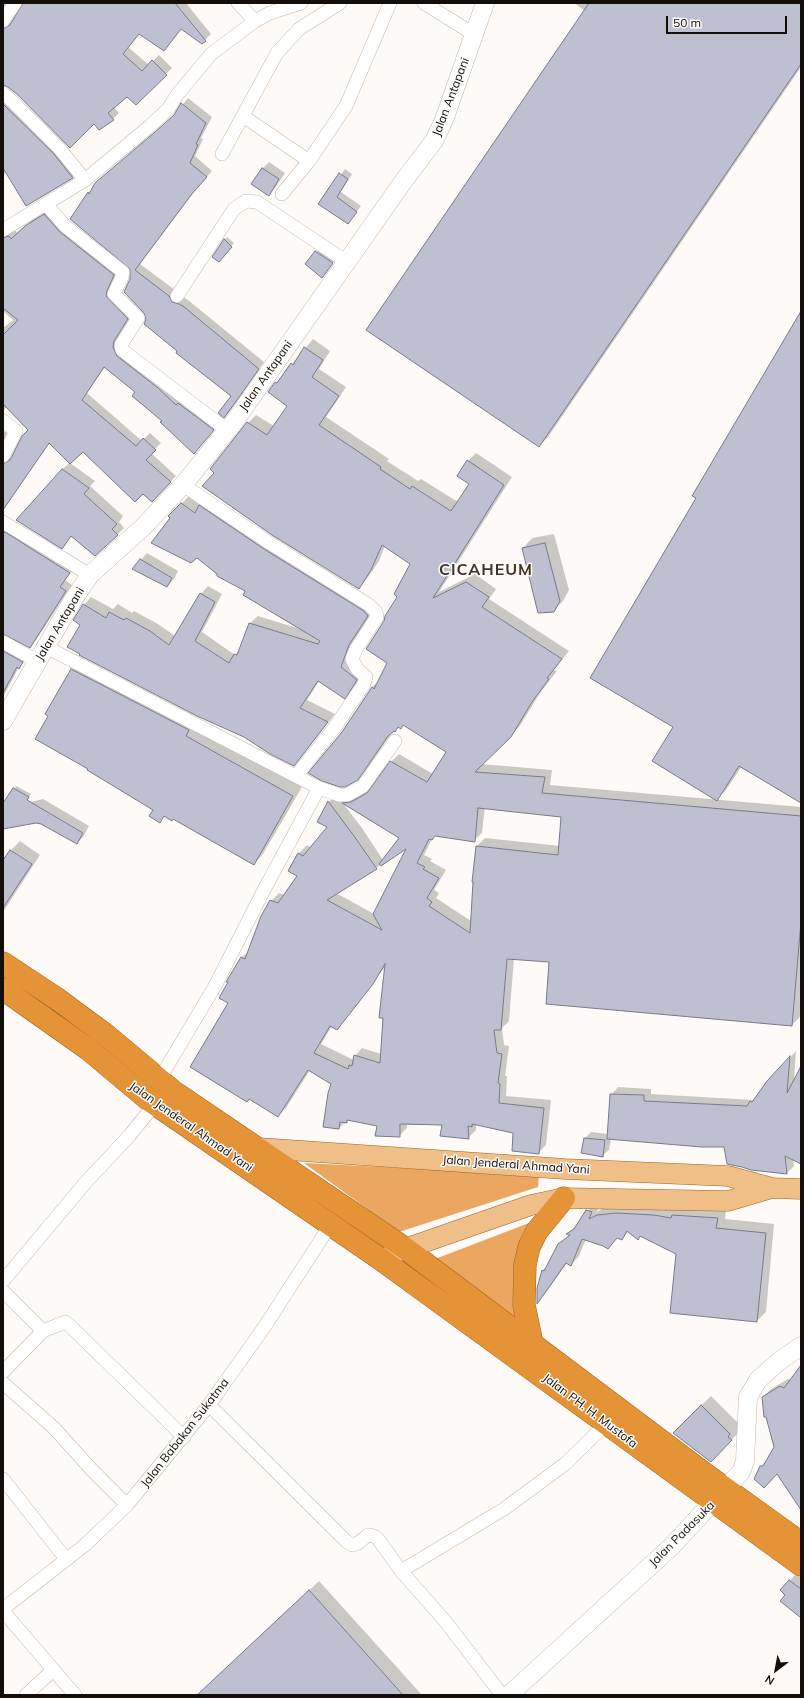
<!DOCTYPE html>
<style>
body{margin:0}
#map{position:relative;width:804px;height:1698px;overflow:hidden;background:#fdfaf7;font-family:Mulish,sans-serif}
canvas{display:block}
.frame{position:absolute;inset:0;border:4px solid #130e0a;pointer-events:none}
.north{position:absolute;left:756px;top:1650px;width:40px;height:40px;-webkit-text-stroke:3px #fdfaf7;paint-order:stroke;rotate:212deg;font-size:11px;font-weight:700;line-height:16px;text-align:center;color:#130e0a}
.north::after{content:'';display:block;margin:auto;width:14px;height:18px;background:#130e0a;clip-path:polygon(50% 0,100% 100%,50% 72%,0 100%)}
.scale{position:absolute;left:666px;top:16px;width:121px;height:18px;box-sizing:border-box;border:2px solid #130e0a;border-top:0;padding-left:5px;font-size:12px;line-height:14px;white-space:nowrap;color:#130e0a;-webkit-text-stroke:3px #fdfaf7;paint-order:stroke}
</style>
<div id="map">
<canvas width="804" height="1698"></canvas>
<div class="frame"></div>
<div class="north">N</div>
<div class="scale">50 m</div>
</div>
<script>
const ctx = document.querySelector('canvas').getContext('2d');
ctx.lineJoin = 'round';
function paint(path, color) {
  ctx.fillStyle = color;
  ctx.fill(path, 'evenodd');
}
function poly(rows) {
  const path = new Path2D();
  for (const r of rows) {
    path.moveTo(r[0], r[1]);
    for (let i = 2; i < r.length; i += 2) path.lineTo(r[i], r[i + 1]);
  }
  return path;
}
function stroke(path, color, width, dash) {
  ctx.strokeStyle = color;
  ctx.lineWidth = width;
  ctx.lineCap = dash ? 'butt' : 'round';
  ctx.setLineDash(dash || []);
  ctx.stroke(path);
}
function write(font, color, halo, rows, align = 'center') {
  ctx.font = font + ' Mulish,sans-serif';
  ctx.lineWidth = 3;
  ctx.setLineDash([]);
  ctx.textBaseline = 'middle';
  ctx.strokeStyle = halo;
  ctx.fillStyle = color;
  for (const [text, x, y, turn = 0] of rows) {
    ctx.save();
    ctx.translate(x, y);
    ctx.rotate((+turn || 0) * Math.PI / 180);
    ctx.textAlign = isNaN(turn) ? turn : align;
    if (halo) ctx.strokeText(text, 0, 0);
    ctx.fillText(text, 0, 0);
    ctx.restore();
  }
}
paint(poly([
 [304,1163,539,1175,538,1187,399,1232],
 [529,1223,521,1237,516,1255,514,1274,520,1324,435,1259]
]), '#eba75f');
paint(poly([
 [3,3,7,3,3,8],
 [23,3,186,3,211,34,202,43,182,28,164,50,139,33,128,47,149,65,159,55,172,68,136,104,127,96,114,107,119,113,113,119,95,122,18,94,8,86,3,85,3,20,5,22,13,23],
 [574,3,801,3,801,67,548,437,539,446,585,11],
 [3,91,78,171,72,177,27,205,6,172,3,175],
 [188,98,212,117,201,138,203,139,195,156,212,171,197,188,140,264,175,290,178,297,185,298,188,300,264,362,230,411,224,416,232,395,147,319,131,279,131,268,71,219,88,193,175,114],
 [269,162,285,173,275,188,269,194,262,169],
 [345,169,352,174,341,192,361,206,348,223,319,203],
 [51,209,120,269,113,284,133,313,120,334,119,340,219,424,194,453,137,392,105,367,87,393,142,441,150,433,161,443,151,453,176,476,152,501,83,451,70,463,95,481,90,486,123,516,119,522,124,528,117,535,72,536,62,548,62,470,70,462,50,442,3,509,3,455,11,458,29,429,7,407,3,410,3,328,13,320,3,311,3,232,10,232,15,230,17,233,32,220],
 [227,237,234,243,222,258,224,240],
 [319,249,335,260,322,277,307,264],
 [801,313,801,801,742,766,726,790,717,799,675,727,697,497],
 [313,339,330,351,319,369,346,387,326,417,389,459,387,461,418,481,421,479,458,502,470,483,468,461,476,453,512,477,439,592,475,574,496,589,489,599,569,651,554,670,557,671,540,693,519,727,481,764,552,770,550,785,801,807,801,1006,800,1017,792,1025,550,961,514,958,509,1021,502,1028,504,1045,509,1046,505,1076,507,1076,506,1096,551,1100,546,1145,538,1153,515,1133,476,1124,476,1130,468,1138,443,1124,407,1123,407,1128,399,1136,378,1125,349,1119,339,1128,332,1083,310,1070,286,1108,278,1116,230,1003,229,982,228,981,242,957,249,951,271,901,279,893,285,895,298,876,289,871,299,853,307,845,311,848,329,827,319,822,329,802,336,794,362,828,383,860,401,838,343,803,351,795,359,795,373,787,391,762,399,754,433,774,448,752,404,724,394,730,365,771,357,779,342,732,372,687,380,680,388,663,385,622,398,596,411,564,385,546,379,561,366,580,358,588,215,473,248,423,256,415,274,426,288,406,276,383],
 [485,807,562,816,560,846,485,838,477,846,471,921,436,898,439,893,434,890,446,870,430,861,432,859,424,855,432,839,435,835,474,840,482,833],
 [408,846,374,914,336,893,376,868],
 [385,967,381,1054,362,1048,355,1056,354,1060,321,1044,332,1026,344,1020],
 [3,431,8,433,3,443],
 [189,496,375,607,357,636,348,658,364,671,352,690,344,697,319,681,307,700,335,714,294,765,82,624,84,605,91,597,113,609,118,604,132,613,134,611,158,624,175,636,201,594,208,586,222,594,202,632,235,655,240,649,250,623,258,616,300,629,246,590,219,574,169,516],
 [3,528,75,567,65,580,72,585,36,640,30,647,3,634],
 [554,534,569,590,563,601,553,611,523,548,532,538],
 [147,553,178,571,174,579,167,586,134,568],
 [3,640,25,661,19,667,3,697],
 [82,660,302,787,263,854,254,864,173,818,165,816,160,821,154,810,89,769,49,715,72,670],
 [16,786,31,794,26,803,43,799,89,826,83,837,77,843,42,823,36,822,3,828,3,809],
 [20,841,40,855,3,912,3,862,11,850],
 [796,1051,792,1108,801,1088,801,1163,793,1159,794,1166,787,1173,725,1146,611,1138,609,1150,602,1156,585,1138,591,1132,608,1134,611,1095,618,1087,651,1089,651,1094,753,1100],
 [596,1202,600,1204,597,1212,607,1206,726,1210,725,1219,774,1224,766,1312,757,1321,677,1253,641,1235,638,1238,629,1231,621,1239,618,1237,608,1248,586,1239,579,1256,571,1265,567,1263,545,1294,538,1302,543,1270,548,1265,559,1245,570,1234,568,1233,578,1224,587,1211],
 [801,1369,801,1501,777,1473,761,1466,769,1459,775,1447,763,1397,771,1389,788,1379,791,1380],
 [711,1396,739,1424,737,1426,741,1430,711,1461,674,1433],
 [796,1574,801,1578,801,1616,787,1595,781,1590],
 [319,1581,422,1695,198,1695]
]), '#0003');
const building = poly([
 [23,3,175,3,206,41,202,44,181,29,164,51,139,34,123,54,142,71,152,60,167,75,136,105,127,97,108,113,114,120,99,130,94,124,70,148,18,95,8,87,3,85,3,29,10,25,23,3],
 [589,3,801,3,801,64,539,447,366,330,589,3],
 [181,103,206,123,196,144,198,145,190,163,207,177,191,195,135,270,169,296,172,302,179,304,183,306,259,369,224,418,218,413,231,396,176,353,177,351,144,324,146,319,144,313,124,292,130,279,130,269,70,219,88,192,89,194,95,183,155,132,174,115,181,103],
 [3,104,53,153,73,178,26,206,3,168,3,104],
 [262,168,279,179,269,196,251,184,262,168],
 [339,173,348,179,337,197,357,212,348,224,318,204,339,173],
 [44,214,60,232,114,275,107,291,106,296,128,319,114,341,113,347,117,356,158,388,176,405,178,403,214,430,194,454,160,422,162,421,132,396,135,392,104,367,82,400,136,446,143,438,156,450,146,460,171,482,152,502,143,494,135,502,83,452,70,464,49,443,3,510,3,464,10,460,22,436,28,430,3,404,3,335,18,320,3,308,3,238,9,236,11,239,25,226,44,214],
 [224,239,232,247,219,262,212,257,224,239],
 [315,251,333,263,322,278,305,264,315,251],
 [801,311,801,803,739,766,717,801,652,761,673,727,590,678,696,498,692,496,801,311],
 [304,347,323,360,312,377,339,396,319,425,381,467,380,469,410,489,412,486,451,511,469,484,457,476,467,460,504,485,433,598,466,582,489,597,482,607,562,659,547,678,549,679,532,702,511,737,475,772,545,777,542,793,801,816,801,922,792,1026,546,1004,549,962,507,959,501,1030,494,1030,497,1053,502,1054,498,1083,500,1084,499,1103,544,1108,539,1154,512,1151,513,1133,472,1124,472,1127,468,1126,469,1139,440,1136,442,1125,400,1124,400,1137,375,1136,377,1126,347,1120,347,1123,340,1122,339,1129,323,1127,328,1093,331,1084,308,1070,278,1117,249,1099,247,1102,190,1067,228,1003,219,998,228,982,226,982,241,957,245,959,261,916,270,900,278,903,297,876,288,871,298,853,303,856,327,827,317,822,328,801,354,836,377,869,327,900,382,930,373,914,406,849,381,866,379,864,399,838,342,803,351,802,367,793,390,761,427,782,446,752,403,725,401,729,398,727,395,732,394,731,388,736,358,780,345,787,340,787,322,781,308,773,342,732,372,687,374,689,387,663,366,649,384,621,385,616,397,597,394,594,410,564,382,545,371,570,359,589,272,535,202,486,214,473,210,469,247,422,267,435,287,406,268,392,275,382,277,383,291,363,293,365,304,347],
 [478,808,561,817,558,855,476,846,472,882,473,882,470,933,429,906,432,902,427,898,439,878,423,869,425,867,417,863,429,839,432,840,435,836,475,842,478,808],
 [385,964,379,1018,383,1018,380,1063,354,1055,352,1066,349,1065,348,1069,314,1053,330,1026,337,1030,373,984,385,964],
 [62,469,89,488,84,494,117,524,112,529,118,535,95,556,71,536,62,549,16,520,62,469],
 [181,503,195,513,199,505,264,549,364,611,368,616,349,645,341,667,357,680,345,699,318,681,300,708,328,722,294,766,270,754,244,737,197,716,79,655,80,654,67,647,80,625,73,620,83,604,106,618,109,612,124,620,126,618,150,631,169,645,200,593,215,602,195,641,229,663,234,654,237,655,249,623,318,644,320,641,243,595,245,591,217,576,217,574,197,558,191,563,151,543,170,518,168,516,181,503],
 [5,532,70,573,60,587,66,591,30,648,3,634,3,534,5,532],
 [545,543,560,601,554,612,538,613,522,548,545,543],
 [140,559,172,578,167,587,132,569,140,559],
 [3,651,23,662,19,669,17,667,3,693,3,651],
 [71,669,189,730,186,736,293,796,254,865,173,819,172,821,164,816,160,823,149,816,153,810,87,770,88,769,35,739,48,716,45,714,71,669],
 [13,788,29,797,27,800,83,833,77,844,41,824,36,823,3,829,3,803,13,788],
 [10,850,32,864,3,908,3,860,10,850],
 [790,1056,787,1093,801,1066,801,1164,785,1156,787,1174,751,1170,742,1167,727,1164,724,1147,702,1147,607,1139,610,1094,644,1095,644,1101,747,1106,750,1101,752,1102,767,1081,790,1056],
 [584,1138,605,1140,603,1157,581,1153,584,1138],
 [586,1210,592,1212,589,1219,597,1215,616,1213,654,1215,671,1218,672,1215,718,1218,716,1228,766,1233,757,1322,670,1313,676,1254,640,1236,638,1240,627,1231,622,1240,617,1238,608,1249,603,1246,582,1239,571,1266,566,1263,537,1304,537,1288,542,1270,544,1271,558,1244,569,1236,570,1235,566,1234,574,1229,586,1210],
 [801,1365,801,1510,777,1474,764,1488,754,1479,760,1466,763,1466,774,1447,766,1417,764,1417,762,1397,780,1386,784,1388,801,1365],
 [701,1405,730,1434,728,1437,732,1440,711,1462,673,1433,701,1405],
 [789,1580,801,1589,801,1618,780,1601,785,1595,780,1590,789,1580],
 [309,1590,403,1695,197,1695,309,1590]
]);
paint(building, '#bec0d2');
stroke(building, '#777a8a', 1);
const street = poly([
 [238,3,255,21],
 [424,3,475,35],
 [3,21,15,3],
 [3,93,12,101,59,148,85,180],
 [243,116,309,161],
 [222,154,277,53,299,29,340,3],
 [282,194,309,161,346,106,390,3],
 [46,204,65,226,123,272,122,277,114,294,138,318,121,345,122,350,227,430],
 [3,230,85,180,150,126,168,109,177,95,211,54,255,21,270,13,301,3],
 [177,296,234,209,246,201,257,202,347,262],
 [3,421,16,431,3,456],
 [183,485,268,542,369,605,376,612,377,617,356,649,352,659,357,669,366,677,364,684,335,727,296,776],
 [3,522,90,575],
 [3,642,37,661],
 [46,647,319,788,339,795,347,795,363,786,395,741],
 [159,1080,215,986,265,888,319,788],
 [3,1281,86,1182,130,1135,155,1104],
 [3,1291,43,1331,65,1322,68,1324,184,1437],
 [3,1372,43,1331],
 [3,1383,54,1428,91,1469,127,1505],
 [209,1405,346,1541,352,1545,358,1543,368,1535,374,1536,378,1539,401,1571,445,1621,502,1695],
 [3,1479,66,1559],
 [401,1571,504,1509,565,1464,606,1424],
 [3,1609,85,1545,127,1505,209,1405,265,1326,331,1224],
 [3,1611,75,1695],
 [26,1695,53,1670]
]);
const secondary = poly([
 [3,721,73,600,90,575,143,527,183,485,234,422,405,179,434,141,444,120,485,3],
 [509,1695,671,1547,741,1472,745,1461,748,1397,758,1380,778,1362,801,1346]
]);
const primary = poly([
 [259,1148,565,1169,728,1176,772,1188,801,1189],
 [393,1253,531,1205,564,1198,728,1201,772,1188]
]);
const highway = poly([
 [3,963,56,998,106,1035,174,1092,406,1249,705,1474,801,1543],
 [3,989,88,1049,149,1100,379,1258,801,1565],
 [532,1343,524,1305,525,1265,529,1247,537,1231,564,1198]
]);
stroke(street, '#c6b7a9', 14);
stroke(secondary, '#c6b7a9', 19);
stroke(primary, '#9b6527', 21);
stroke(highway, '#9b6527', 23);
stroke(street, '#fff', 13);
stroke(secondary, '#fff', 18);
stroke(primary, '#efbf87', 20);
stroke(highway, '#e49437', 22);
write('12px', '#130e0a', '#fdfaf7', [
 ["Jalan Antapani",451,97,-69],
 ["Jalan Antapani",266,376,-55],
 ["Jalan Antapani",60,624,-59],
 ["Jalan Jenderal Ahmad Yani",191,1127,35],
 ["Jalan Jenderal Ahmad Yani",516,1165,4],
 ["Jalan PH. H. Mustofa",590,1411,37],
 ["Jalan Babakan Sukatma",185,1433,-52],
 ["Jalan Padasuka",682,1534,-45]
]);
ctx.letterSpacing = '1px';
write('bold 16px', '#403429', '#fdfaf7', [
 ["CICAHEUM",486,570]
]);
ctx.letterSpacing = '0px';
</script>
